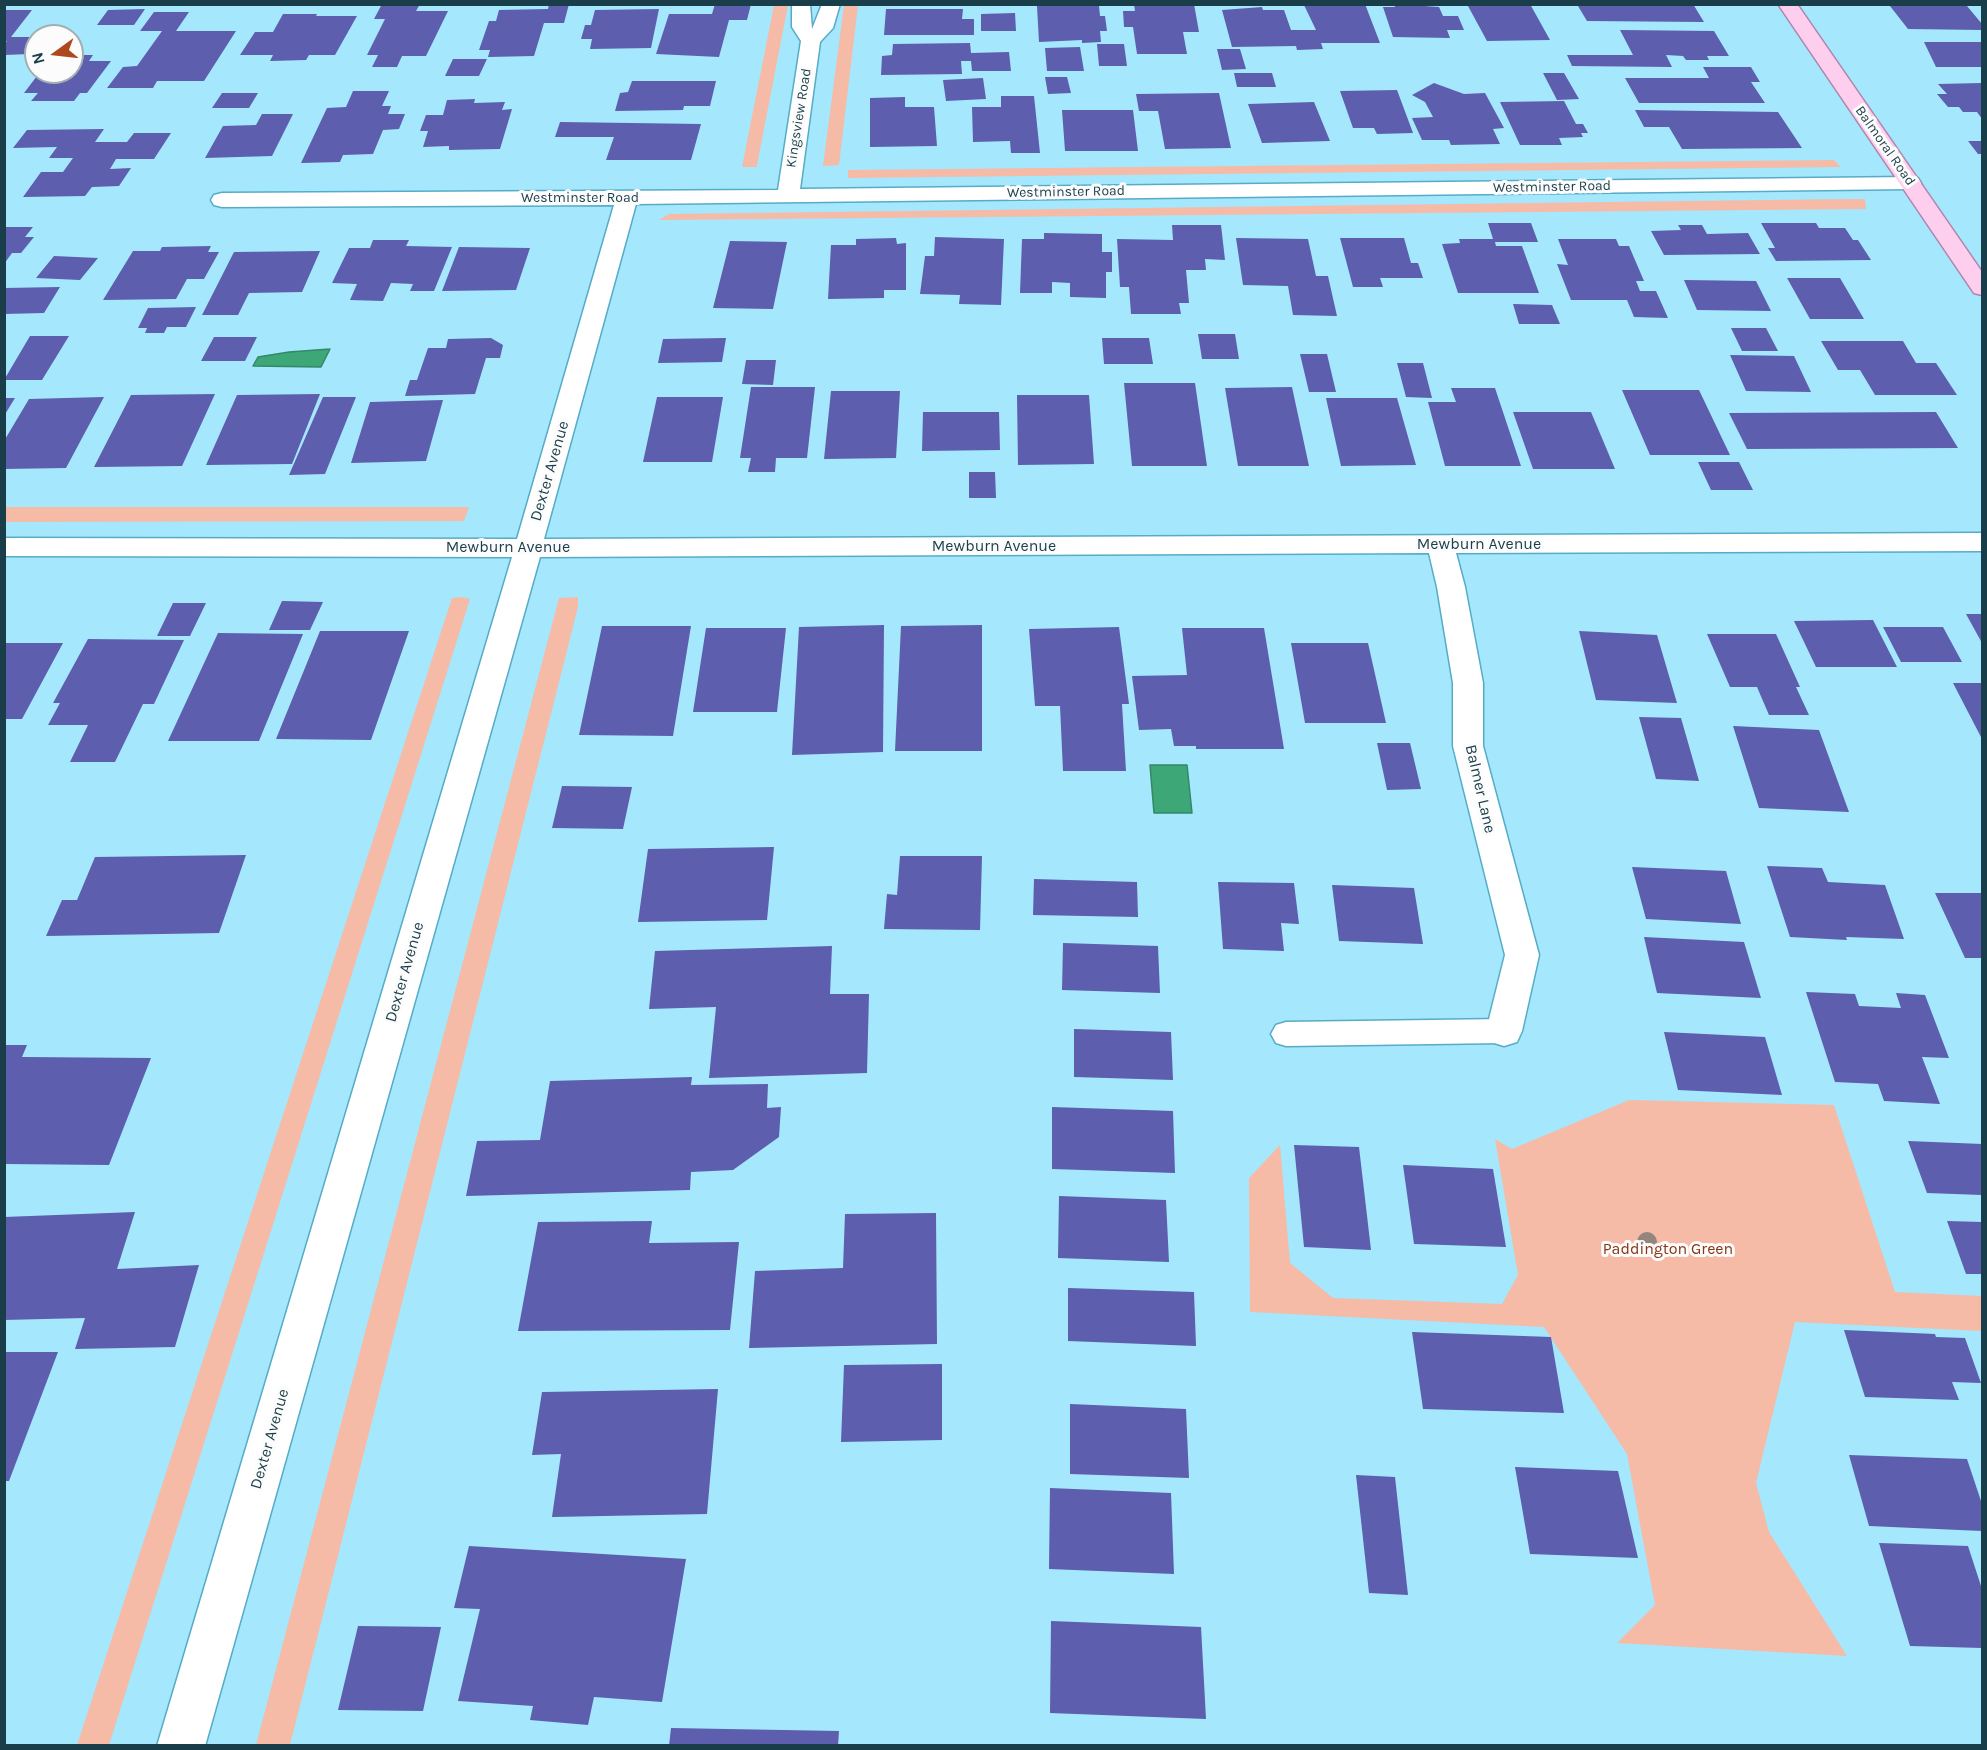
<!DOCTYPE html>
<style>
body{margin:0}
#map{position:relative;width:1987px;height:1750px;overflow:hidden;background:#a5e7fd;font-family:Karla,sans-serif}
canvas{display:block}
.frame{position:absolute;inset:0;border:6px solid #1a3e49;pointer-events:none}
.north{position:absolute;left:24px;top:24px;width:60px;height:60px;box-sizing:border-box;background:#fcfcfc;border:2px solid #a2b0b4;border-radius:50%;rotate:255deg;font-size:16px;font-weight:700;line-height:24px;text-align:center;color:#1a3e49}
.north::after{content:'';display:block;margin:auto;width:21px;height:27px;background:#ae481f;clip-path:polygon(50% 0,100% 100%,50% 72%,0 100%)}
</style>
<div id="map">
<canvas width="1987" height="1750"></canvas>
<div class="frame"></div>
<div class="north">N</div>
</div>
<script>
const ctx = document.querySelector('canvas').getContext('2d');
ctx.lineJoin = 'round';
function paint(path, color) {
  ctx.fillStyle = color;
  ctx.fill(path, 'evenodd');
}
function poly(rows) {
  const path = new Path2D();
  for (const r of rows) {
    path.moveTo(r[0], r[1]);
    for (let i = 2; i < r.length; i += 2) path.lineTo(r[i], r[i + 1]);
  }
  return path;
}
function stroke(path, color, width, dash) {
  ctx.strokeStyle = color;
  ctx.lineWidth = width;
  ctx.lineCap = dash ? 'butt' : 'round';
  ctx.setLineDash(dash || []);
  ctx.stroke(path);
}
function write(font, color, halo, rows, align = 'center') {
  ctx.font = font + ' Karla,sans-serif';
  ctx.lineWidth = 6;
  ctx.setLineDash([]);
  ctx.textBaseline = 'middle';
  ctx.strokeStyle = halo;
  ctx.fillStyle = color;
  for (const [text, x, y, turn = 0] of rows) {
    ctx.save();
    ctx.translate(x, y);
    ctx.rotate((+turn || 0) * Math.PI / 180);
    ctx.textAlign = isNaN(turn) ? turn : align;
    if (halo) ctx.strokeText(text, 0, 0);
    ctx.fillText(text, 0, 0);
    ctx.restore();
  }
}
paint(poly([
 [774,5,788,5,757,165,757,167,742,167],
 [844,5,858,5,839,165,823,166],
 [1834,160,1841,167,848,178,848,170],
 [1847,199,1865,199,1866,209,659,220,669,214],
 [5,507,469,507,464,521,5,522],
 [462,597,470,599,109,1745,77,1745,452,598],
 [578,597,578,607,290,1745,256,1745,559,598],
 [1629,1100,1834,1105,1895,1292,1982,1296,1982,1331,1795,1322,1756,1483,1769,1532,1847,1656,1617,1643,1655,1605,1627,1454,1544,1327,1250,1312,1249,1178,1280,1145,1290,1263,1333,1298,1502,1304,1518,1275,1495,1139,1512,1149]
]), '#f5bba7');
const water = poly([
 [330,349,321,367,253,366,258,357,289,352,330,349],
 [1150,765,1187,765,1192,813,1154,813,1150,765]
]);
paint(water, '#3ea777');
stroke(water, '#338869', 1.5);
paint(poly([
 [382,4,420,4,416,11,448,11,426,56,402,56,397,67,372,67,378,55,367,55,385,19,374,19],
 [549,4,569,4,564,23,544,23,534,56,488,57,490,50,479,50,489,21,496,21,499,10,548,9],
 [715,4,751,4,747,20,729,20,719,57,656,54,669,14,712,14],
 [1134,4,1194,4,1199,32,1183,32,1187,54,1137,54,1133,27,1124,27,1123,11,1135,11],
 [1365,4,1380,43,1321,43,1323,49,1297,50,1296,46,1232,47,1222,10,1262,7,1263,10,1284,10,1291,30,1316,30,1304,5],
 [1394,4,1439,7,1443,16,1458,16,1464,30,1447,30,1450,38,1393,37,1383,7,1395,7],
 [1530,4,1550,40,1487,41,1468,6],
 [1693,4,1704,22,1587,21,1578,6],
 [1037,6,1099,6,1100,16,1105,16,1107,31,1100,31,1101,42,1082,43,1082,40,1039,42],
 [1890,6,1967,6,1982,24,1982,30,1908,29],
 [145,9,134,25,97,25,108,10],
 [659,9,651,48,590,49,592,39,581,39,585,25,591,25,595,10],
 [886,9,963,9,962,19,974,19,974,35,884,35],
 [4,10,32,10,11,37,36,37,36,46,30,54,4,55,4,45,7,41,4,41],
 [154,12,189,12,176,31,236,31,204,81,157,81,153,88,107,88,123,67,137,66,162,31,140,31],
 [1015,13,1016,31,981,31,981,14],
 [283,14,317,14,316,16,357,16,335,55,309,55,306,60,270,61,273,55,240,55,255,32,273,32],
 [1620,30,1714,31,1729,56,1707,56,1709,60,1686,60,1683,56,1666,55,1672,67,1572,66,1567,55,1633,55],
 [1924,42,1982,42,1982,67,1936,67],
 [970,43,971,53,1009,52,1011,71,972,71,971,61,961,61,962,74,881,75,882,56,892,55,893,44],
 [1097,44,1124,44,1127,66,1099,66],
 [1080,47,1084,71,1047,71,1045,48],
 [1217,49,1240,49,1246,69,1222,70],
 [72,55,93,55,89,61,111,61,87,93,80,93,74,101,31,101,38,93,24,93,40,72,72,72],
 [453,59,487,59,479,76,445,76],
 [1703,67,1751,67,1760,82,1751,82,1765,103,1639,103,1625,78,1709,78],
 [1234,73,1272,73,1276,87,1237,87],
 [1543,73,1564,73,1579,99,1557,100],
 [1045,77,1067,77,1071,93,1048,94],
 [983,78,986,99,946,101,943,80],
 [632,81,716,81,710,106,684,106,683,110,615,111,620,93,628,92],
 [1434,83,1464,94,1485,93,1504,128,1493,129,1500,144,1451,145,1449,140,1422,140,1412,118,1433,117,1425,102,1412,95],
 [1982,83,1982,119,1977,112,1963,112,1959,107,1948,107,1937,94,1947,94,1938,84],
 [1397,90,1413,133,1377,134,1374,128,1353,128,1340,91],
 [353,91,389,91,382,106,391,106,388,114,405,114,399,129,383,130,373,154,343,155,340,162,301,163,327,108,346,107],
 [222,93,258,93,249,108,212,108],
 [1219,93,1231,148,1165,149,1158,111,1139,111,1136,94],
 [1001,96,1034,96,1040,153,1011,153,1010,141,973,142,972,107,1001,107],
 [905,97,905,107,934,107,937,146,870,147,870,98],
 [475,99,474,103,505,102,502,110,512,109,500,149,449,150,449,146,423,147,428,131,420,131,426,115,443,115,447,100],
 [1564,101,1576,124,1583,124,1588,133,1581,133,1583,137,1559,138,1562,145,1520,145,1500,102],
 [1314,102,1330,141,1262,143,1248,104],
 [1062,110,1133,110,1138,151,1065,151],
 [1635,110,1778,112,1802,148,1682,149,1669,127,1644,127],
 [262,114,293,114,272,156,205,158,223,126,256,125],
 [560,122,701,124,691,160,606,160,614,137,555,137],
 [104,129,95,142,127,142,134,133,171,133,154,159,116,159,110,169,131,168,119,186,92,187,85,196,23,197,41,172,63,172,73,158,49,158,57,147,13,148,27,130],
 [1968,141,1982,141,1982,154,1978,154],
 [1488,223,1531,223,1538,242,1495,242,1496,246,1522,246,1539,293,1458,293,1442,244,1460,243,1459,239,1493,239],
 [1761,223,1816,223,1819,228,1845,228,1853,240,1858,240,1871,260,1776,261,1768,248,1775,248],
 [1172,225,1221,225,1225,260,1205,259,1206,270,1186,270,1189,303,1179,303,1181,314,1131,314,1129,287,1120,287,1117,239,1173,240],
 [1678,225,1702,225,1707,234,1748,233,1760,254,1664,255,1651,231,1681,230],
 [4,227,33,227,25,237,34,237,21,253,12,253,4,264],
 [1044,233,1102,234,1102,252,1112,252,1112,272,1106,272,1106,298,1070,297,1070,283,1052,282,1052,293,1020,293,1022,239,1044,239],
 [935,237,1004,239,1001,305,959,304,960,295,920,294,925,256,934,256],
 [896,238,897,244,906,243,906,290,884,290,884,298,828,299,831,245,856,245,856,239],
 [1236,238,1308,239,1316,276,1328,276,1337,316,1293,315,1288,286,1243,285],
 [1340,238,1404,238,1411,263,1418,263,1423,278,1380,278,1383,287,1353,287],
 [1558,239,1616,239,1619,246,1629,246,1644,281,1636,281,1640,291,1656,291,1668,318,1634,317,1627,300,1571,300,1557,264,1568,265],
 [373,240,409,240,406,246,452,247,434,291,410,291,413,284,391,283,383,301,350,300,357,284,332,283,349,248,370,248],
 [730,241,787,242,773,309,713,308],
 [211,246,208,252,219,252,204,279,187,279,176,299,103,300,133,251,160,251,162,247],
 [459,247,530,248,516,290,442,291],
 [320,251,302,292,249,293,238,315,202,315,234,252],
 [54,256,98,258,80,280,36,278],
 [1787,278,1840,278,1864,319,1810,319],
 [1684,280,1756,281,1771,311,1697,310],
 [60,287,44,313,4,314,4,288],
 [1513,304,1552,305,1560,324,1519,324],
 [196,307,186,327,167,327,164,333,145,333,147,328,138,328,148,308],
 [1731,328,1766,328,1778,351,1742,351],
 [1198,334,1235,334,1239,359,1202,359],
 [30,336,69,336,42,380,4,380],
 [214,337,257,337,245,361,201,361],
 [491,338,503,345,500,358,486,358,475,394,405,396,410,380,417,380,428,348,446,348,448,339],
 [726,338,722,362,658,363,663,339],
 [1102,338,1149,338,1153,364,1104,364],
 [1821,341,1903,341,1916,363,1936,363,1957,395,1875,395,1860,370,1838,370],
 [1300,354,1327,354,1336,392,1309,392],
 [1730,355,1794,356,1811,392,1746,391],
 [746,360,776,360,773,385,742,384],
 [1397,363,1423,363,1432,398,1406,397],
 [1124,383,1195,383,1207,466,1132,466],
 [751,387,815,387,807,458,776,458,775,472,748,472,751,458,740,458],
 [1292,387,1309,466,1238,466,1225,388],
 [1451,388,1495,388,1521,466,1445,466,1428,402,1456,402],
 [1622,390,1699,390,1730,455,1650,455],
 [831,391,900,391,896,458,824,459],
 [215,394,182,466,94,467,131,395],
 [320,394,292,464,206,465,237,395],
 [1017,395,1089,395,1094,464,1018,465],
 [104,397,66,468,4,469,4,441,29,399],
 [323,397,356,397,325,474,289,475],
 [657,397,723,397,712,462,643,462],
 [4,398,15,398,4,416],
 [1326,398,1397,398,1416,465,1341,466],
 [443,400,426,461,351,463,370,402],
 [923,412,999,412,1000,450,922,451],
 [1513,412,1591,412,1615,469,1533,469],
 [1936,412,1958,448,1747,449,1729,413],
 [1698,462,1739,462,1753,490,1711,490],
 [969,472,995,472,996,498,969,498],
 [282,601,323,602,310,630,269,630],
 [173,603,206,603,190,636,157,636],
 [1966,614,1982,614,1982,643],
 [1873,620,1897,667,1816,667,1794,621],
 [884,625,883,752,792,755,799,627],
 [982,625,982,751,895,751,901,626],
 [602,626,691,626,673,736,579,735],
 [1119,627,1129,704,1122,704,1126,771,1063,771,1060,706,1035,706,1029,629],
 [1883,627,1943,627,1962,662,1901,662],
 [706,628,786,628,777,712,693,712],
 [1182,628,1264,628,1284,749,1196,749,1196,746,1174,746,1171,729,1139,730,1132,676,1187,675],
 [320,631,409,631,371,740,276,739],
 [1579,631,1657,635,1677,703,1596,700],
 [218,633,303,634,259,741,168,741],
 [1707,634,1776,634,1800,687,1796,687,1809,715,1769,715,1757,687,1730,687],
 [88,639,184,640,154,704,143,704,115,762,70,762,88,725,48,725,60,703,53,703],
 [4,643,63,643,22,719,4,719],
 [1291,643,1368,643,1386,723,1305,723],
 [1953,683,1982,683,1982,739],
 [1639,717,1681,718,1699,781,1656,779],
 [1733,726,1819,730,1849,812,1759,808],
 [1377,743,1410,743,1421,789,1387,790],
 [562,786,632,787,623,829,552,828],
 [774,847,767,920,638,922,648,849],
 [246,855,219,933,46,936,62,900,77,900,95,857],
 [900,856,982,856,980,930,884,929,887,894,897,895],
 [1767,866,1822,868,1828,882,1885,885,1904,939,1846,937,1847,940,1790,937],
 [1632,867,1726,871,1741,924,1646,919],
 [1034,879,1137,882,1138,917,1033,915],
 [1218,882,1294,883,1299,924,1281,923,1284,951,1223,949],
 [1332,885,1414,888,1423,944,1339,941],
 [1935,893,1982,893,1982,958,1965,958],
 [1644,937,1744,942,1761,998,1657,993],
 [1063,943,1158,946,1160,993,1062,990],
 [832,946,830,994,869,994,867,1073,709,1078,716,1007,649,1009,655,951],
 [1806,992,1855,994,1859,1006,1901,1008,1896,993,1925,995,1949,1058,1922,1057,1940,1104,1884,1101,1878,1084,1835,1082],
 [1074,1029,1171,1032,1173,1080,1074,1077],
 [1664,1032,1765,1037,1782,1095,1678,1090],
 [4,1045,27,1045,22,1057,151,1058,109,1165,4,1164],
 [692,1077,691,1085,768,1084,767,1108,781,1107,779,1137,733,1170,691,1172,690,1190,466,1196,477,1141,540,1140,550,1081],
 [1052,1107,1173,1111,1175,1173,1052,1169],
 [1908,1141,1982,1144,1982,1195,1927,1193],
 [1294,1145,1359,1147,1371,1250,1304,1247],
 [1403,1165,1493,1169,1506,1247,1414,1244],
 [1059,1196,1166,1200,1169,1262,1058,1258],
 [135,1212,117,1269,199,1265,175,1347,75,1349,85,1318,4,1320,4,1217],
 [936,1213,937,1344,749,1348,755,1271,843,1268,845,1214],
 [652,1221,649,1243,739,1242,730,1330,518,1331,538,1222],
 [1947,1221,1982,1222,1982,1274,1966,1274],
 [1068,1288,1194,1292,1196,1346,1068,1341],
 [1844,1330,1935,1334,1936,1337,1965,1338,1981,1383,1952,1382,1959,1400,1865,1397],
 [1412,1332,1551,1337,1564,1413,1423,1409],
 [4,1352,58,1352,9,1481,4,1481],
 [942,1364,942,1440,841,1442,844,1365],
 [718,1389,707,1514,552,1517,561,1454,532,1455,542,1392],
 [1070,1404,1186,1409,1189,1478,1070,1474],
 [1849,1455,1967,1459,1982,1504,1982,1531,1869,1526],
 [1515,1467,1618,1471,1638,1558,1530,1554],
 [1356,1475,1395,1477,1408,1595,1369,1593],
 [1050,1488,1171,1493,1174,1574,1049,1569],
 [1879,1543,1968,1546,1982,1589,1982,1648,1910,1646],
 [469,1546,686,1559,662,1702,594,1697,588,1725,530,1720,533,1706,458,1701,480,1609,454,1608],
 [1051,1621,1201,1627,1206,1719,1050,1713],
 [358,1626,441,1627,423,1711,338,1710],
 [671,1728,839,1731,838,1746,669,1746]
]), '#5d5ead');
const service = poly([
 [1504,1019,1514,1022,1519,1031,1514,1040,1504,1043,1286,1046,1276,1043,1271,1034,1276,1025,1286,1022,1504,1019]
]);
const minor = poly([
 [792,4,810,4,812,29,822,4,840,4,833,28,820,42,800,189,1910,177,1918,178,1921,183,1918,188,1910,189,636,204,544,539,1982,533,1982,551,1456,553,1465,587,1483,683,1483,746,1539,955,1522,1031,1517,1042,1504,1046,1491,1042,1486,1031,1505,955,1453,746,1453,683,1437,587,1429,553,540,557,205,1746,157,1746,512,557,4,556,4,538,517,539,614,205,222,207,214,205,211,200,214,195,222,193,778,190,801,41,792,27,792,4]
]);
const primary = poly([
 [1778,4,1797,4,1982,272,1982,295,1974,293,1778,4]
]);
stroke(service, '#56acc6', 3);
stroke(minor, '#56acc6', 3);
stroke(primary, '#ae86ac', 3);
paint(service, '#fff');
paint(minor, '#fff');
paint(primary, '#feceee');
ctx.fillStyle = '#95867d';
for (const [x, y] of [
 [1647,1242]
]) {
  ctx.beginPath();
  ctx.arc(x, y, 10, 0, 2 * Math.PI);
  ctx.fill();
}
write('14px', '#1a3e49', '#fcfcfc', [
 ["Kingsview Road",799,118,-81],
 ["Balmoral Road",1885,146,55],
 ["Westminster Road",1552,187,-1],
 ["Westminster Road",1066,192,-1],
 ["Westminster Road",580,198]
]);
write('16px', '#1a3e49', '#fcfcfc', [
 ["Dexter Avenue",550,471,-74],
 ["Mewburn Avenue",1479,544],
 ["Mewburn Avenue",994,546],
 ["Mewburn Avenue",508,547],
 ["Balmer Lane",1480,789,77],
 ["Dexter Avenue",405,972,-74],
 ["Dexter Avenue",270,1439,-74]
]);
write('16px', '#883615', '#fcfcfc', [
 ["Paddington Green",1668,1249]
]);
</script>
